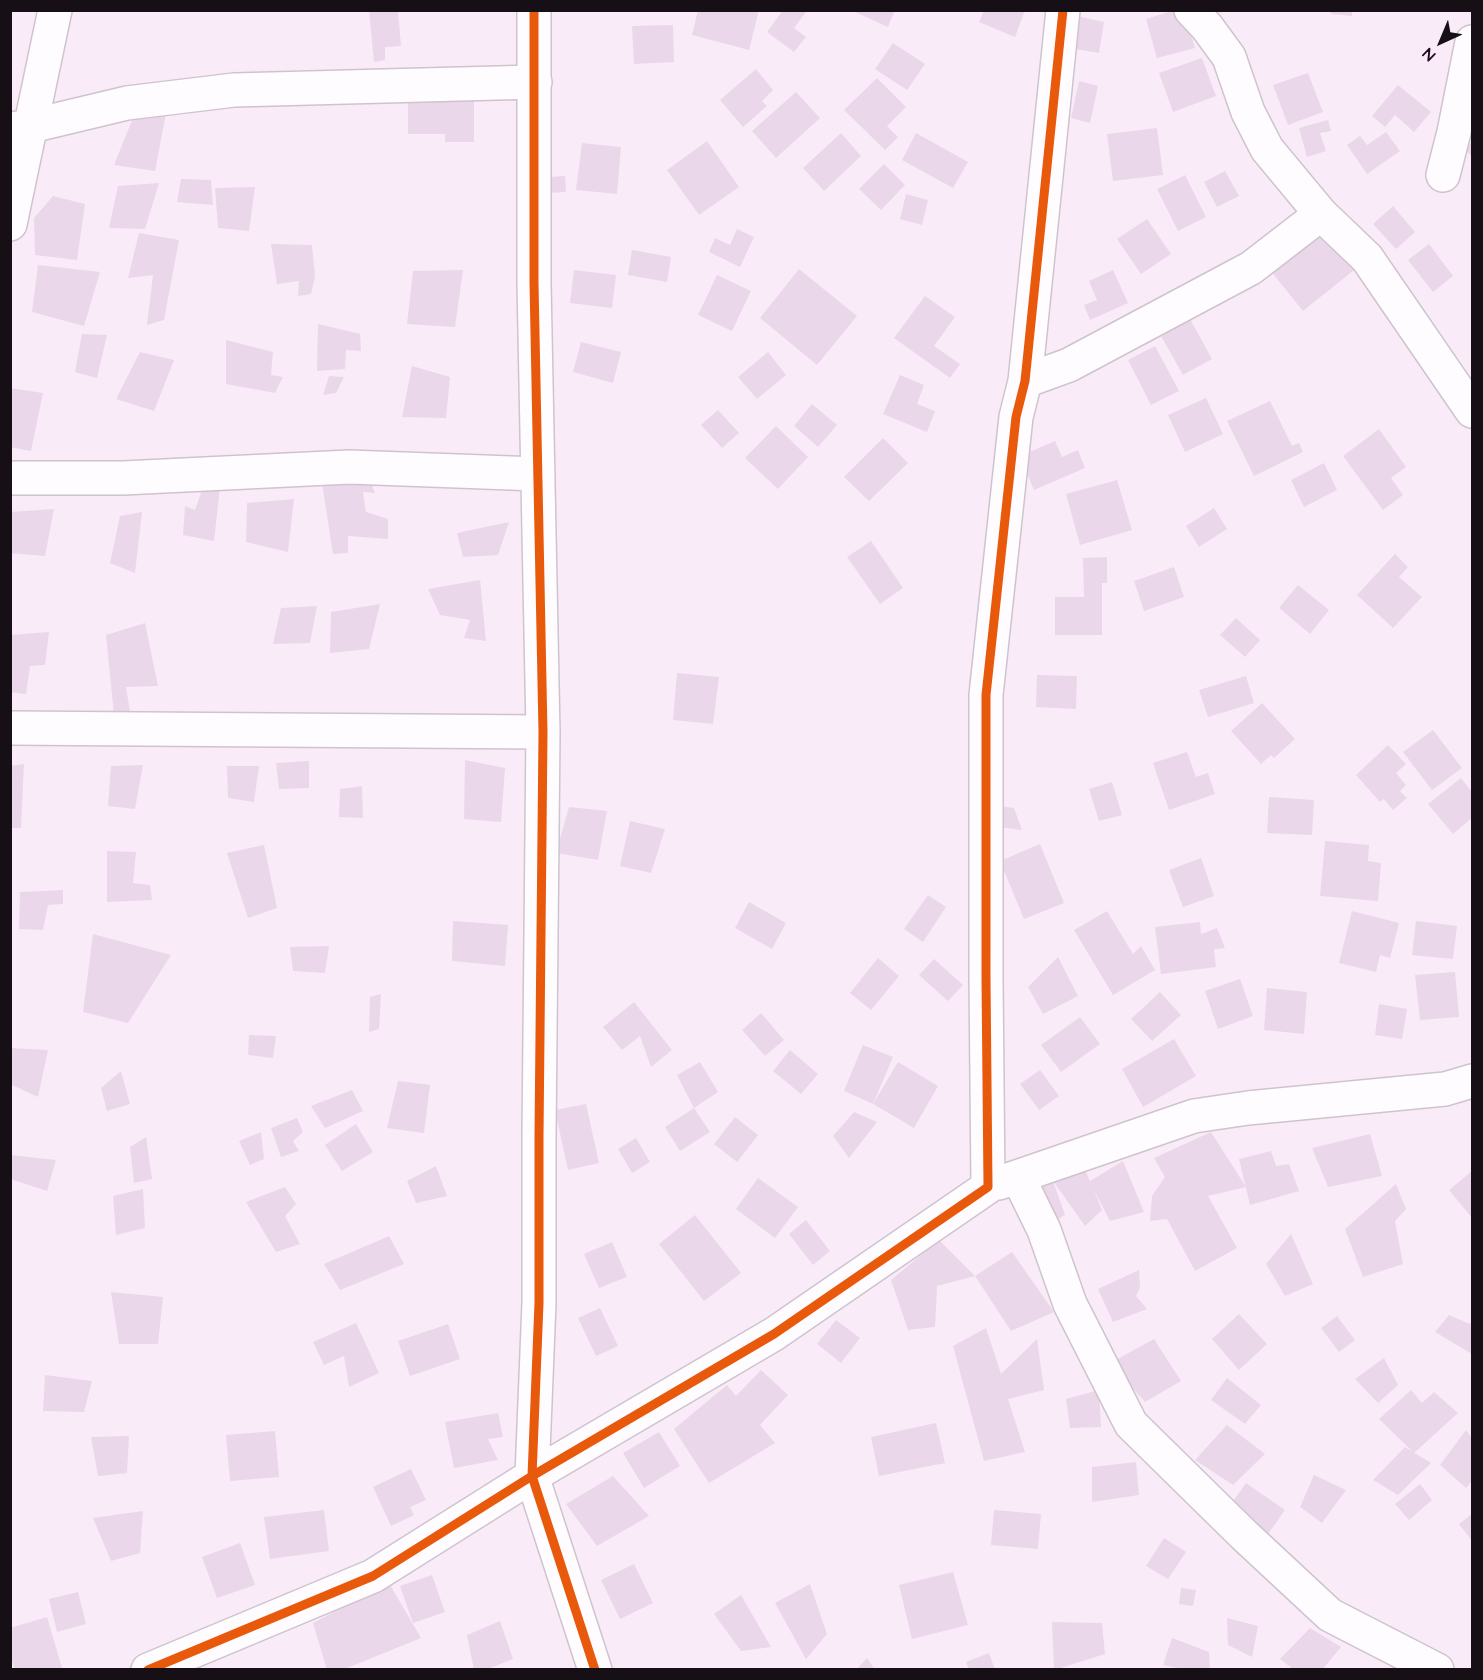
<!DOCTYPE html>
<style>
body{margin:0}
#map{position:relative;width:1483px;height:1680px;overflow:hidden;background:#f9ecf8;font-family:Quicksand,sans-serif}
canvas{display:block}
.frame{position:absolute;inset:0;border:12px solid #170f16;pointer-events:none}
.north{position:absolute;left:1411px;top:12px;width:60px;height:60px;-webkit-text-stroke:4px #fee7fc;paint-order:stroke;rotate:224deg;font-size:16px;font-weight:700;line-height:24px;text-align:center;color:#170f16}
.north::after{content:'';display:block;margin:auto;width:21px;height:27px;background:#170f16;clip-path:polygon(50% 0,100% 100%,50% 72%,0 100%)}
</style>
<div id="map">
<canvas width="1483" height="1680"></canvas>
<div class="frame"></div>
<div class="north">N</div>
</div>
<script>
const ctx = document.querySelector('canvas').getContext('2d');
ctx.lineJoin = 'round';
function paint(path, color) {
  ctx.fillStyle = color;
  ctx.fill(path, 'evenodd');
}
function poly(rows) {
  const path = new Path2D();
  for (const r of rows) {
    path.moveTo(r[0], r[1]);
    for (let i = 2; i < r.length; i += 2) path.lineTo(r[i], r[i + 1]);
  }
  return path;
}
function stroke(path, color, width, dash) {
  ctx.strokeStyle = color;
  ctx.lineWidth = width;
  ctx.lineCap = dash ? 'butt' : 'round';
  ctx.setLineDash(dash || []);
  ctx.stroke(path);
}
paint(poly([
 [369,10,398,10,401,46,385,47,385,60,374,62],
 [698,10,759,10,749,50,692,35],
 [783,10,803,10,806,12,794,28,806,37,794,52,767,32],
 [858,10,895,10,888,27,857,13],
 [984,10,1025,10,1015,37,979,22],
 [1175,10,1184,10,1195,48,1157,58,1146,19],
 [1332,10,1352,10,1352,16,1331,14],
 [1077,16,1104,22,1099,53,1053,45],
 [673,25,674,62,634,64,632,26],
 [893,43,925,64,907,90,875,69],
 [1202,58,1216,96,1173,112,1159,73],
 [756,69,773,90,762,101,767,106,743,127,720,100],
 [1308,73,1323,112,1288,125,1273,85],
 [877,78,906,107,887,126,898,137,885,150,844,110],
 [1079,81,1098,86,1090,123,1071,118],
 [1398,85,1431,112,1414,132,1395,115,1385,127,1372,116],
 [408,92,474,92,474,142,445,142,445,134,408,134],
 [796,92,820,118,776,158,752,131],
 [167,108,155,171,114,165,135,113],
 [1328,120,1331,131,1320,133,1326,151,1307,157,1299,128],
 [1157,128,1163,175,1113,181,1107,134],
 [1386,132,1400,151,1367,174,1347,145,1360,136,1367,145],
 [841,133,861,156,824,191,803,168],
 [916,133,968,162,953,188,902,160],
 [707,141,739,187,699,215,667,170],
 [1472,142,1472,156,1465,150],
 [582,143,621,147,617,194,576,190],
 [884,164,905,185,881,210,859,189],
 [1225,171,1239,196,1217,207,1204,182],
 [1185,175,1206,217,1178,231,1157,189],
 [565,176,566,192,547,193,547,177],
 [181,179,211,180,213,205,177,202],
 [159,183,145,229,109,228,118,186],
 [255,187,249,231,218,228,215,188],
 [906,194,928,200,922,225,900,219],
 [53,196,85,204,77,260,35,255,34,218],
 [1393,206,1415,232,1396,249,1373,224],
 [1147,219,1171,254,1141,274,1117,239],
 [1324,225,1358,267,1303,311,1269,269],
 [737,229,754,237,740,267,709,252,715,238,730,245],
 [139,233,179,240,164,320,147,325,153,275,128,278],
 [271,244,312,245,315,277,311,294,298,296,299,281,277,284],
 [1429,244,1453,276,1433,292,1408,260],
 [632,250,671,257,667,282,628,275],
 [38,265,100,272,84,326,32,312],
 [799,269,857,316,817,365,760,318],
 [463,270,455,327,407,324,413,271],
 [574,270,616,275,612,308,570,303],
 [1113,270,1128,303,1090,320,1084,305,1097,300,1089,281],
 [717,275,751,291,732,331,698,315],
 [925,296,955,317,934,346,960,364,950,378,894,338],
 [1190,319,1212,359,1183,375,1161,336],
 [318,324,360,334,361,351,346,350,345,369,317,371],
 [82,334,107,335,97,378,75,372],
 [226,340,273,352,271,375,283,377,275,393,226,384],
 [581,342,621,352,613,383,573,372],
 [1155,346,1179,391,1151,405,1128,360],
 [140,352,174,360,154,411,116,399],
 [768,352,786,375,757,399,738,377],
 [412,366,450,377,446,418,402,417],
 [900,375,924,385,917,404,935,411,927,432,883,414],
 [329,376,344,377,336,393,323,395],
 [10,388,43,393,31,451,10,447],
 [1206,398,1223,434,1185,452,1168,415],
 [1270,401,1292,446,1299,443,1303,452,1254,476,1227,421],
 [812,404,837,425,818,447,794,426],
 [718,410,739,433,722,448,701,425],
 [776,426,808,457,778,489,745,458],
 [1379,429,1406,467,1391,478,1403,495,1383,510,1343,456],
 [883,438,908,463,869,501,844,477],
 [1055,441,1062,457,1078,450,1085,468,1034,490,1020,456],
 [1324,463,1337,490,1304,507,1291,480],
 [1117,480,1132,530,1080,545,1066,494],
 [322,483,371,483,375,493,363,492,366,512,388,519,388,539,348,536,348,553,333,554],
 [203,487,220,487,214,541,183,535,185,506,195,510],
 [294,499,288,552,246,542,247,503],
 [1214,508,1227,529,1199,547,1186,526],
 [54,509,45,556,10,553,10,512],
 [142,512,135,573,110,563,120,516],
 [509,522,498,555,463,557,457,533],
 [871,541,903,588,880,604,847,557],
 [1395,554,1408,567,1399,577,1422,597,1393,628,1357,595],
 [1107,557,1107,583,1102,583,1102,635,1055,635,1055,597,1084,597,1083,558],
 [1174,567,1184,597,1144,611,1134,581],
 [480,580,486,641,464,638,470,620,440,615,428,589],
 [1298,585,1329,610,1310,634,1279,608],
 [380,604,369,649,330,653,331,612],
 [317,606,310,643,273,644,281,608],
 [1236,618,1260,640,1245,657,1220,635],
 [145,623,158,686,126,687,131,718,114,715,106,635],
 [49,632,45,665,30,666,26,694,10,692,10,635],
 [677,673,719,677,713,724,673,720],
 [1037,675,1077,676,1076,709,1036,707],
 [1246,676,1254,703,1208,717,1199,690],
 [1262,703,1295,739,1274,758,1271,755,1261,764,1231,731],
 [1433,730,1462,768,1432,790,1403,752],
 [1388,745,1406,764,1396,773,1406,785,1400,791,1407,798,1393,810,1384,799,1380,802,1356,775],
 [1187,752,1196,777,1208,773,1215,794,1169,810,1153,763],
 [465,760,505,768,501,822,464,819],
 [309,761,309,788,279,789,276,763],
 [24,764,21,828,10,828,10,766],
 [143,765,135,809,108,806,111,766],
 [227,766,259,766,254,802,228,798],
 [1461,778,1472,792,1472,818,1453,834,1428,804],
 [1112,782,1122,815,1099,821,1089,789],
 [362,786,363,818,339,817,340,789],
 [1269,797,1314,800,1312,835,1267,833],
 [993,805,1014,808,1022,830,991,826],
 [569,807,607,811,598,860,556,853],
 [630,821,665,829,651,873,620,866],
 [1325,841,1369,845,1368,861,1381,863,1378,901,1320,896],
 [1040,844,1064,903,1024,919,1000,861],
 [264,845,277,908,248,918,227,853],
 [107,851,136,852,133,883,150,885,152,900,107,902],
 [1201,858,1214,896,1183,907,1169,870],
 [63,890,63,904,48,905,43,930,19,929,20,892],
 [928,895,946,907,923,942,904,929],
 [749,902,786,923,772,949,735,928],
 [1107,911,1133,954,1141,946,1155,970,1113,995,1074,930],
 [1352,911,1399,923,1390,958,1380,955,1376,972,1339,963],
 [453,921,508,925,505,966,452,961],
 [1416,921,1457,926,1453,959,1412,955],
 [1200,922,1201,934,1217,928,1225,948,1214,949,1216,967,1161,974,1155,927],
 [93,934,171,955,128,1023,83,1012],
 [329,946,325,973,293,971,290,947],
 [1058,957,1078,996,1043,1014,1028,987],
 [878,958,899,976,871,1010,850,993],
 [934,959,963,985,948,1001,919,975],
 [1455,972,1459,1017,1420,1020,1415,975],
 [1240,979,1253,1016,1218,1029,1205,991],
 [1267,988,1307,992,1304,1034,1264,1030],
 [1160,992,1181,1015,1152,1041,1131,1019],
 [381,994,379,1029,369,1032,370,997],
 [634,1002,672,1050,651,1067,640,1036,622,1050,603,1027],
 [1379,1004,1407,1009,1402,1039,1375,1035],
 [761,1013,784,1040,765,1056,742,1030],
 [1080,1017,1100,1044,1061,1072,1041,1045],
 [249,1035,276,1036,273,1058,248,1055],
 [1174,1039,1196,1076,1143,1107,1122,1069],
 [863,1045,893,1057,873,1104,844,1091],
 [10,1048,48,1050,38,1097,10,1084],
 [790,1050,818,1074,801,1094,773,1071],
 [700,1062,718,1092,694,1108,677,1075],
 [898,1062,938,1086,914,1128,873,1104],
 [1040,1070,1059,1096,1039,1110,1020,1084],
 [121,1071,130,1104,107,1111,101,1088],
 [398,1081,430,1085,424,1133,387,1128],
 [352,1090,363,1111,325,1128,311,1106],
 [586,1104,599,1163,568,1170,555,1110],
 [694,1108,710,1132,680,1151,665,1127],
 [854,1112,877,1122,849,1158,833,1136],
 [735,1117,758,1135,737,1162,714,1144],
 [297,1118,303,1132,293,1141,299,1151,281,1157,271,1128],
 [356,1124,373,1152,342,1171,325,1145],
 [261,1132,264,1159,250,1165,239,1141],
 [1211,1132,1246,1187,1208,1196,1237,1248,1195,1271,1167,1219,1150,1221,1152,1196,1165,1177,1154,1158],
 [1370,1134,1382,1176,1328,1187,1312,1148],
 [146,1137,152,1179,134,1183,130,1147],
 [636,1138,650,1162,632,1173,618,1149],
 [1271,1151,1276,1166,1289,1164,1299,1191,1250,1205,1239,1159],
 [10,1155,56,1160,47,1191,10,1179],
 [1123,1161,1144,1212,1110,1221,1094,1190,1102,1210,1085,1226,1053,1181,1083,1165,1090,1181],
 [436,1166,447,1196,416,1203,407,1181],
 [1472,1171,1472,1218,1449,1190],
 [758,1178,798,1207,775,1238,736,1209],
 [1053,1181,1065,1215,1050,1224,1033,1191],
 [1396,1184,1406,1209,1395,1221,1403,1264,1363,1277,1345,1229],
 [285,1187,296,1204,285,1216,300,1244,276,1252,246,1202],
 [143,1189,145,1228,116,1235,113,1196],
 [695,1215,741,1273,704,1301,659,1244],
 [806,1220,830,1251,813,1265,789,1234],
 [1291,1234,1313,1284,1285,1296,1266,1264],
 [389,1236,404,1264,340,1290,324,1264],
 [939,1240,975,1276,937,1286,935,1327,908,1330,891,1280],
 [612,1242,627,1277,599,1288,584,1254],
 [1012,1252,1054,1312,1011,1331,975,1276],
 [1139,1270,1140,1288,1136,1296,1147,1309,1113,1322,1098,1289],
 [111,1292,163,1297,158,1344,119,1344],
 [600,1308,618,1346,596,1356,578,1318],
 [1239,1314,1267,1344,1239,1370,1212,1339],
 [1449,1315,1470,1324,1472,1322,1472,1354,1435,1332],
 [1337,1316,1355,1340,1339,1352,1321,1328],
 [836,1320,860,1338,841,1363,817,1344],
 [356,1323,379,1373,349,1387,344,1356,324,1365,313,1342],
 [448,1324,460,1359,410,1376,398,1341],
 [986,1328,1001,1374,1037,1339,1044,1390,1008,1399,1025,1452,984,1461,953,1346],
 [1154,1339,1181,1381,1145,1402,1110,1363],
 [1384,1358,1398,1385,1378,1403,1355,1379],
 [761,1370,788,1395,760,1425,775,1443,709,1483,674,1429,727,1385,736,1396],
 [45,1375,92,1381,84,1412,43,1411],
 [1227,1378,1261,1405,1245,1424,1211,1400],
 [1099,1390,1101,1427,1070,1428,1066,1399],
 [1411,1390,1422,1403,1434,1392,1458,1413,1414,1453,1379,1419],
 [498,1413,503,1437,488,1439,498,1460,454,1468,445,1422],
 [936,1423,945,1463,879,1476,871,1437],
 [1227,1425,1265,1454,1233,1485,1195,1460],
 [1466,1430,1472,1438,1472,1481,1466,1488,1440,1465],
 [275,1431,279,1477,230,1481,226,1435],
 [659,1432,680,1466,644,1488,623,1453],
 [129,1436,127,1473,98,1476,91,1437],
 [1405,1447,1431,1463,1398,1495,1373,1480],
 [1136,1462,1139,1495,1092,1502,1092,1467],
 [411,1469,426,1500,410,1507,414,1515,391,1526,373,1487],
 [1314,1475,1346,1490,1322,1523,1300,1507],
 [613,1476,649,1516,597,1546,566,1504],
 [1246,1483,1285,1510,1268,1534,1229,1507],
 [1420,1484,1432,1500,1409,1520,1395,1504],
 [324,1510,329,1551,270,1559,264,1517],
 [994,1510,1041,1514,1038,1549,991,1545],
 [143,1511,140,1553,111,1561,93,1518],
 [1472,1514,1472,1541,1459,1524],
 [1164,1538,1186,1552,1168,1579,1146,1566],
 [240,1543,255,1585,217,1598,202,1557],
 [634,1564,653,1603,620,1619,601,1580],
 [953,1572,968,1625,912,1639,899,1585],
 [432,1575,445,1612,413,1623,400,1586],
 [389,1583,421,1638,342,1670,327,1670,313,1623],
 [810,1584,827,1634,806,1659,775,1603],
 [1181,1588,1196,1590,1193,1606,1179,1604],
 [78,1592,86,1624,57,1632,49,1599],
 [741,1595,771,1647,741,1651,714,1614],
 [47,1617,62,1668,56,1670,15,1670,10,1655,10,1628],
 [1227,1618,1258,1626,1252,1657,1228,1645],
 [500,1621,513,1659,485,1670,474,1670,467,1635],
 [1052,1622,1102,1623,1105,1654,1054,1670],
 [1310,1628,1341,1647,1322,1670,1294,1670,1280,1659],
 [1172,1638,1209,1652,1210,1670,1188,1670,1163,1665],
 [989,1653,995,1670,969,1670,966,1662],
 [867,1658,875,1670,856,1670]
]), '#ebd7ea');
const minor = poly([
 [534,10,534,283,543,732,539,1135,539,1303,532,1476,595,1670],
 [1191,10,1207,27,1229,57,1248,112,1267,149,1321,214,1367,258,1472,411],
 [10,129,31,126,127,103,234,90,535,82],
 [1443,175,1454,132,1472,42],
 [10,224,55,10],
 [1025,381,1069,365,1251,268,1321,214],
 [10,478,123,478,349,467,538,474],
 [10,728,543,732],
 [1018,1177,1044,1230,1070,1304,1131,1424,1244,1535,1330,1615,1437,1670],
 [999,1183,1194,1116,1248,1108,1445,1089,1472,1081],
 [148,1670,373,1576,532,1476,774,1334,988,1187,986,978,986,695,1016,417,1025,381,1063,10]
]);
stroke(minor, '#cec4ce', 36);
stroke(minor, '#fefcfe', 33);
stroke(poly([
 [534,10,534,283,543,732,539,1135,539,1303,532,1476,595,1670],
 [148,1670,373,1576,532,1476,774,1334,988,1187,986,978,986,695,1016,417,1025,381,1063,10]
]), '#e8590c', 9);
</script>
